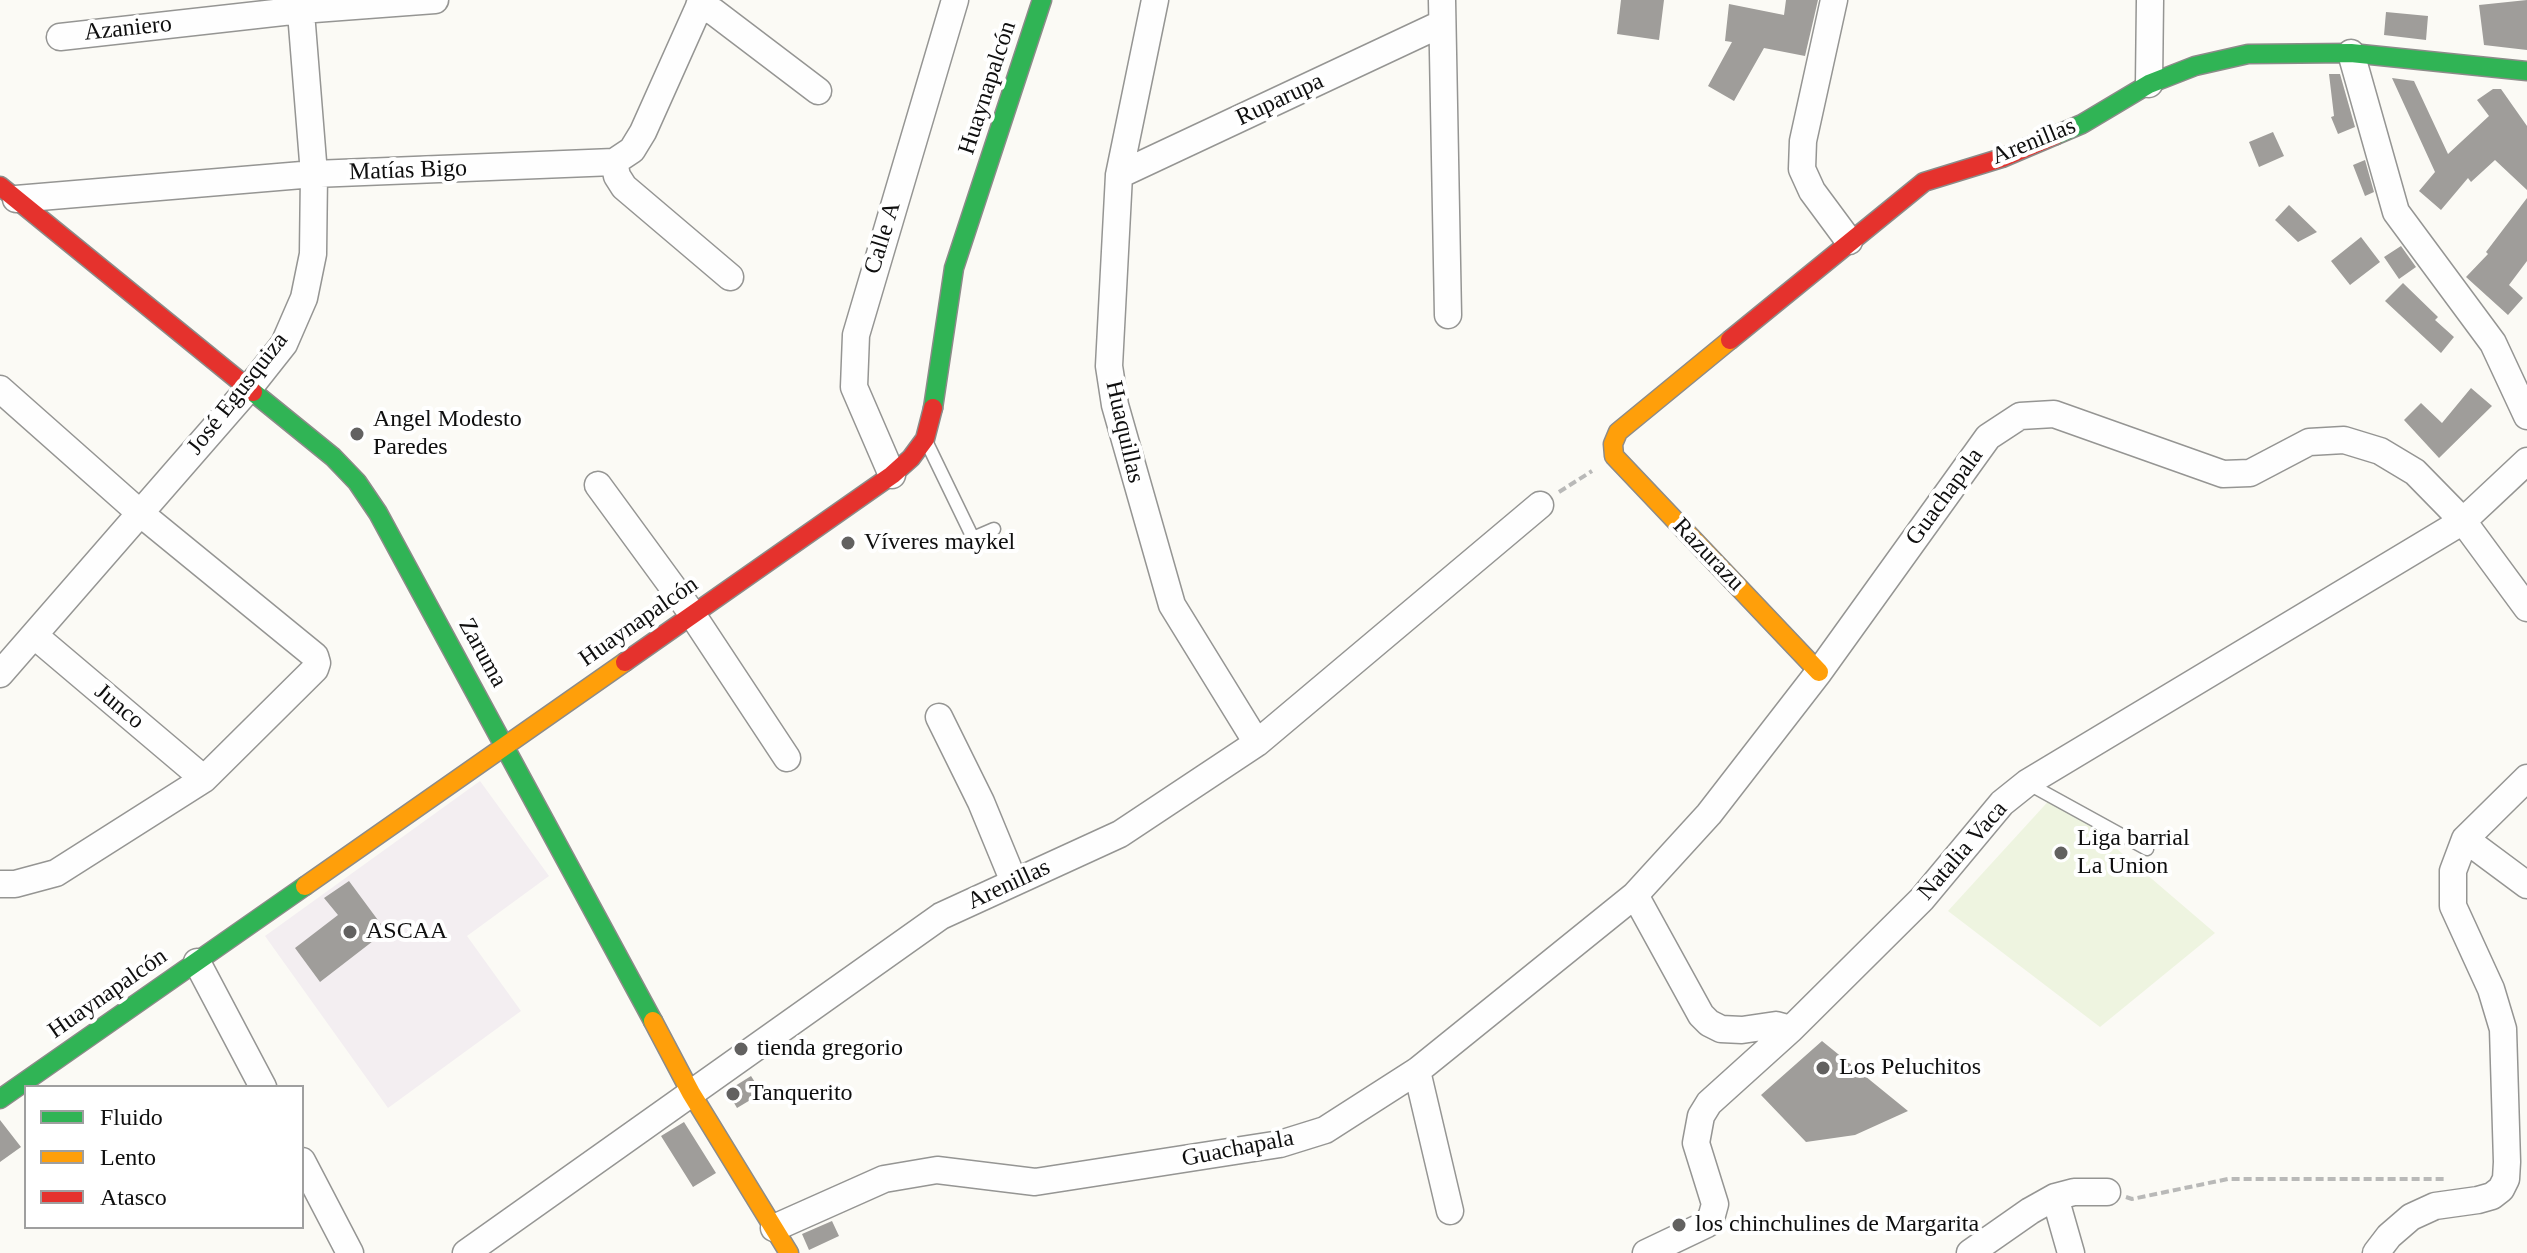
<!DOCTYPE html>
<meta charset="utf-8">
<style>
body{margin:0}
#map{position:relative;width:2527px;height:1253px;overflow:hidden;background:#fbfaf5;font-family:Georgia,serif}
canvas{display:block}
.legend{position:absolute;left:24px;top:1085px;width:280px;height:144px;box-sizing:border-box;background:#fff;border:2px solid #9f9f9f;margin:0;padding:10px 14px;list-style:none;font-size:24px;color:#0f0f0f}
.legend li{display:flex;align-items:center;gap:16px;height:40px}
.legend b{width:40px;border:2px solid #9f9f9f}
</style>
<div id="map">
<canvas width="2527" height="1253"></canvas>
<ul class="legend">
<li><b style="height:10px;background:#30b455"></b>Fluido</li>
<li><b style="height:10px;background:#ff9f0a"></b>Lento</li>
<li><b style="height:10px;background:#e5322d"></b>Atasco</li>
</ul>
</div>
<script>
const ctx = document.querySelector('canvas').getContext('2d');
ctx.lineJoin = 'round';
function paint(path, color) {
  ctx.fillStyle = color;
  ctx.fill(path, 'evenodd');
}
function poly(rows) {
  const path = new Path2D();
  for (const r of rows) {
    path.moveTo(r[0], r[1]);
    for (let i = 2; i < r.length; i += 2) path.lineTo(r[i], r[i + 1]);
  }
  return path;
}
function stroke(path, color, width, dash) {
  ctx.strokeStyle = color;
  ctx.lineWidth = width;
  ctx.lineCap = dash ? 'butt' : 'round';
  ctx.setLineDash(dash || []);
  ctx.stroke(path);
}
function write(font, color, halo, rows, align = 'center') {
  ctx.font = font + ' Georgia,serif';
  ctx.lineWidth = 8;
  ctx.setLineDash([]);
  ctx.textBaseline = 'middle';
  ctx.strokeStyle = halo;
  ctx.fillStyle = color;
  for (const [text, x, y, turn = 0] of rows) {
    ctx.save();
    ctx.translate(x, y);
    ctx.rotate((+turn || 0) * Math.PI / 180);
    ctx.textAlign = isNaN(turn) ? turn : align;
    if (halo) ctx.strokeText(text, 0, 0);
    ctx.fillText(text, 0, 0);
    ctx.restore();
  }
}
paint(poly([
 [480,781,549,876,467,936,521,1011,388,1108,265,936]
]), '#f3eef1');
paint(poly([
 [2054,795,2215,933,2100,1027,1948,911]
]), '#eef4e0');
paint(poly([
 [1621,0,1664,0,1659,40,1617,34],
 [1786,0,1818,0,1805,56,1764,48,1734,101,1708,86,1732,42,1725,41,1729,4,1784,15],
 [2527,0,2527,50,2484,45,2479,5],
 [2386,12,2428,16,2426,40,2384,35],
 [2329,74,2340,74,2355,127,2338,134,2331,117,2334,116],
 [2392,78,2414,81,2448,154,2489,116,2477,100,2493,89,2501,89,2527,126,2527,190,2495,160,2471,182,2468,178,2441,210,2419,191,2435,172],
 [2273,132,2284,156,2259,167,2249,142],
 [2365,160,2374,192,2365,196,2353,165],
 [2527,198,2527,261,2509,285,2523,298,2508,315,2466,277,2488,254,2486,252],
 [2289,205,2317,232,2298,242,2275,220],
 [2361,237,2380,262,2350,285,2331,261],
 [2401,246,2416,267,2399,279,2384,257],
 [2403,283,2438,317,2435,320,2454,337,2441,353,2385,301],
 [2471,388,2492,406,2439,458,2404,420,2421,403,2442,423],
 [349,881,386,931,320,982,295,948,338,915,324,898],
 [1822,1041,1908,1111,1855,1135,1806,1142,1761,1095],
 [751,1076,762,1093,737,1108,727,1091],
 [0,1120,21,1147,0,1162],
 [684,1122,716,1173,693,1187,661,1136],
 [832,1221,839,1236,809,1250,802,1234]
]), '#9f9d9a');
const lane = poly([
 [928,445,973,538,994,529],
 [2027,783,2147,849]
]);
const street = poly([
 [1155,0,1119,175,1109,366,1115,405,1172,605,1257,743],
 [1442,0,1448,315],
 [1834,0,1803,141,1802,169,1812,191,1849,241],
 [699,6,714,12,818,91],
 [60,37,301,10,435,0],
 [2351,53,2396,212,2493,343,2527,416],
 [2149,84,2150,0],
 [614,162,617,176,624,187,730,277],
 [1119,175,1441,24],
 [16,199,314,174,614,162,632,150,643,132,702,0],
 [0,389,140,513,315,656,317,663,315,669,204,779,56,873,15,884,0,884],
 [892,475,854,387,856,335,955,0],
 [598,485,688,608,787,758],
 [35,636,204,779],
 [0,674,250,387,284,344,304,298,313,254,314,174,300,0],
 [939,717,981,802,1014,882],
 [2465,839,2527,885],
 [1635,895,1709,814,1819,672,1988,437,2020,416,2054,414,2223,474,2250,473,2309,442,2344,440,2380,451,2415,472,2463,521,2527,608],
 [197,962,263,1087],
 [1417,1071,1450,1211],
 [302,1161,350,1253],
 [2055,1197,2071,1253],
 [774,1228,884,1179,937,1170,1035,1182,1280,1144,1325,1130,1417,1071,1635,895,1701,1015,1709,1023,1721,1029,1742,1030,1776,1025,1791,1029],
 [466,1253,941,916,1120,834,1257,743,1540,505],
 [1646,1253,1707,1224,1712,1215,1715,1204,1696,1143,1701,1116,1709,1103,1791,1029,1922,899,2002,803,2027,783,2463,521,2527,461],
 [1970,1253,2030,1211,2055,1197,2074,1192,2107,1192],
 [2376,1253,2389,1236,2411,1217,2435,1206,2478,1200,2492,1196,2501,1189,2506,1179,2507,1162,2503,1029,2491,989,2453,906,2453,871,2465,839,2527,778]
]);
const fast = poly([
 [2056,135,2082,124,2149,84,2195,66,2248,54,2351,53,2527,71],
 [253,392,333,457,357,482,378,513,653,1021],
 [933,408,954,268,1042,0],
 [0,1099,305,886]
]);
const slow = poly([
 [1730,340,1618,432,1613,444,1614,456,1819,672],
 [305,886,625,662],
 [653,1021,691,1093,789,1253]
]);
const jam = poly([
 [0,186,253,392],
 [1730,340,1924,182,2002,158,2056,135],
 [625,662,892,475,911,458,925,439,933,408]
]);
stroke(lane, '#959593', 15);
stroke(street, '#959593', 29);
stroke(fast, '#8c8b89', 21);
stroke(slow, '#8c8b89', 21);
stroke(jam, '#8c8b89', 21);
stroke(poly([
 [1559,492,1592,471],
 [2126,1197,2132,1199,2228,1179,2447,1179]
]), '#b9b9b8', 4, [8, 4]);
stroke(lane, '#fefefe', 12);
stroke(street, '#fefefe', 26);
stroke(fast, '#30b455', 18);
stroke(slow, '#ff9f0a', 18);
stroke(jam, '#e5322d', 18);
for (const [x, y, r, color] of [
 [357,434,8,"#626160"],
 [848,543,8,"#626160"],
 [2061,853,8,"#626160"],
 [350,932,8,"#626160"],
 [741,1049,8,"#626160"],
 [1823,1068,8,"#626160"],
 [733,1094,8,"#626160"],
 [1679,1225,8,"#626160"]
]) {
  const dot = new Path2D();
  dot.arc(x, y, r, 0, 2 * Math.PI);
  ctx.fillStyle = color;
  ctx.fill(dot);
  stroke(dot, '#fff', 3);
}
write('24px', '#0f0f0f', '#fff', [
 ["Azaniero",128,29,-6],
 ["Huaynapalcón",988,88,-72],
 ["Ruparupa",1280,100,-25],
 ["Arenillas",2034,142,-22],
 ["Matías Bigo",408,171,-2],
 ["Calle A",883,238,-73],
 ["José Egusquiza",238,394,-52],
 ["Huaquillas",1124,432,77],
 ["Guachapala",1945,497,-54],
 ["Razurazu",1708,555,46],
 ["Huaynapalcón",639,622,-35],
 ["Zaruma",482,653,61],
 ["Junco",119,707,40],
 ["Natalia Vaca",1963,851,-49],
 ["Arenillas",1009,885,-25],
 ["Huaynapalcón",108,994,-35],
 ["Guachapala",1238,1149,-11]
]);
write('24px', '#0f0f0f', '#fff', [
 ["Angel Modesto",373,420],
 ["Paredes",373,448],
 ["Víveres maykel",864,543],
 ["Liga barrial",2077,839],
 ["La Union",2077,867],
 ["ASCAA",366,932],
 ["tienda gregorio",757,1049],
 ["Los Peluchitos",1839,1068],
 ["Tanquerito",749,1094],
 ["los chinchulines de Margarita",1695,1225]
], 'left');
</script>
